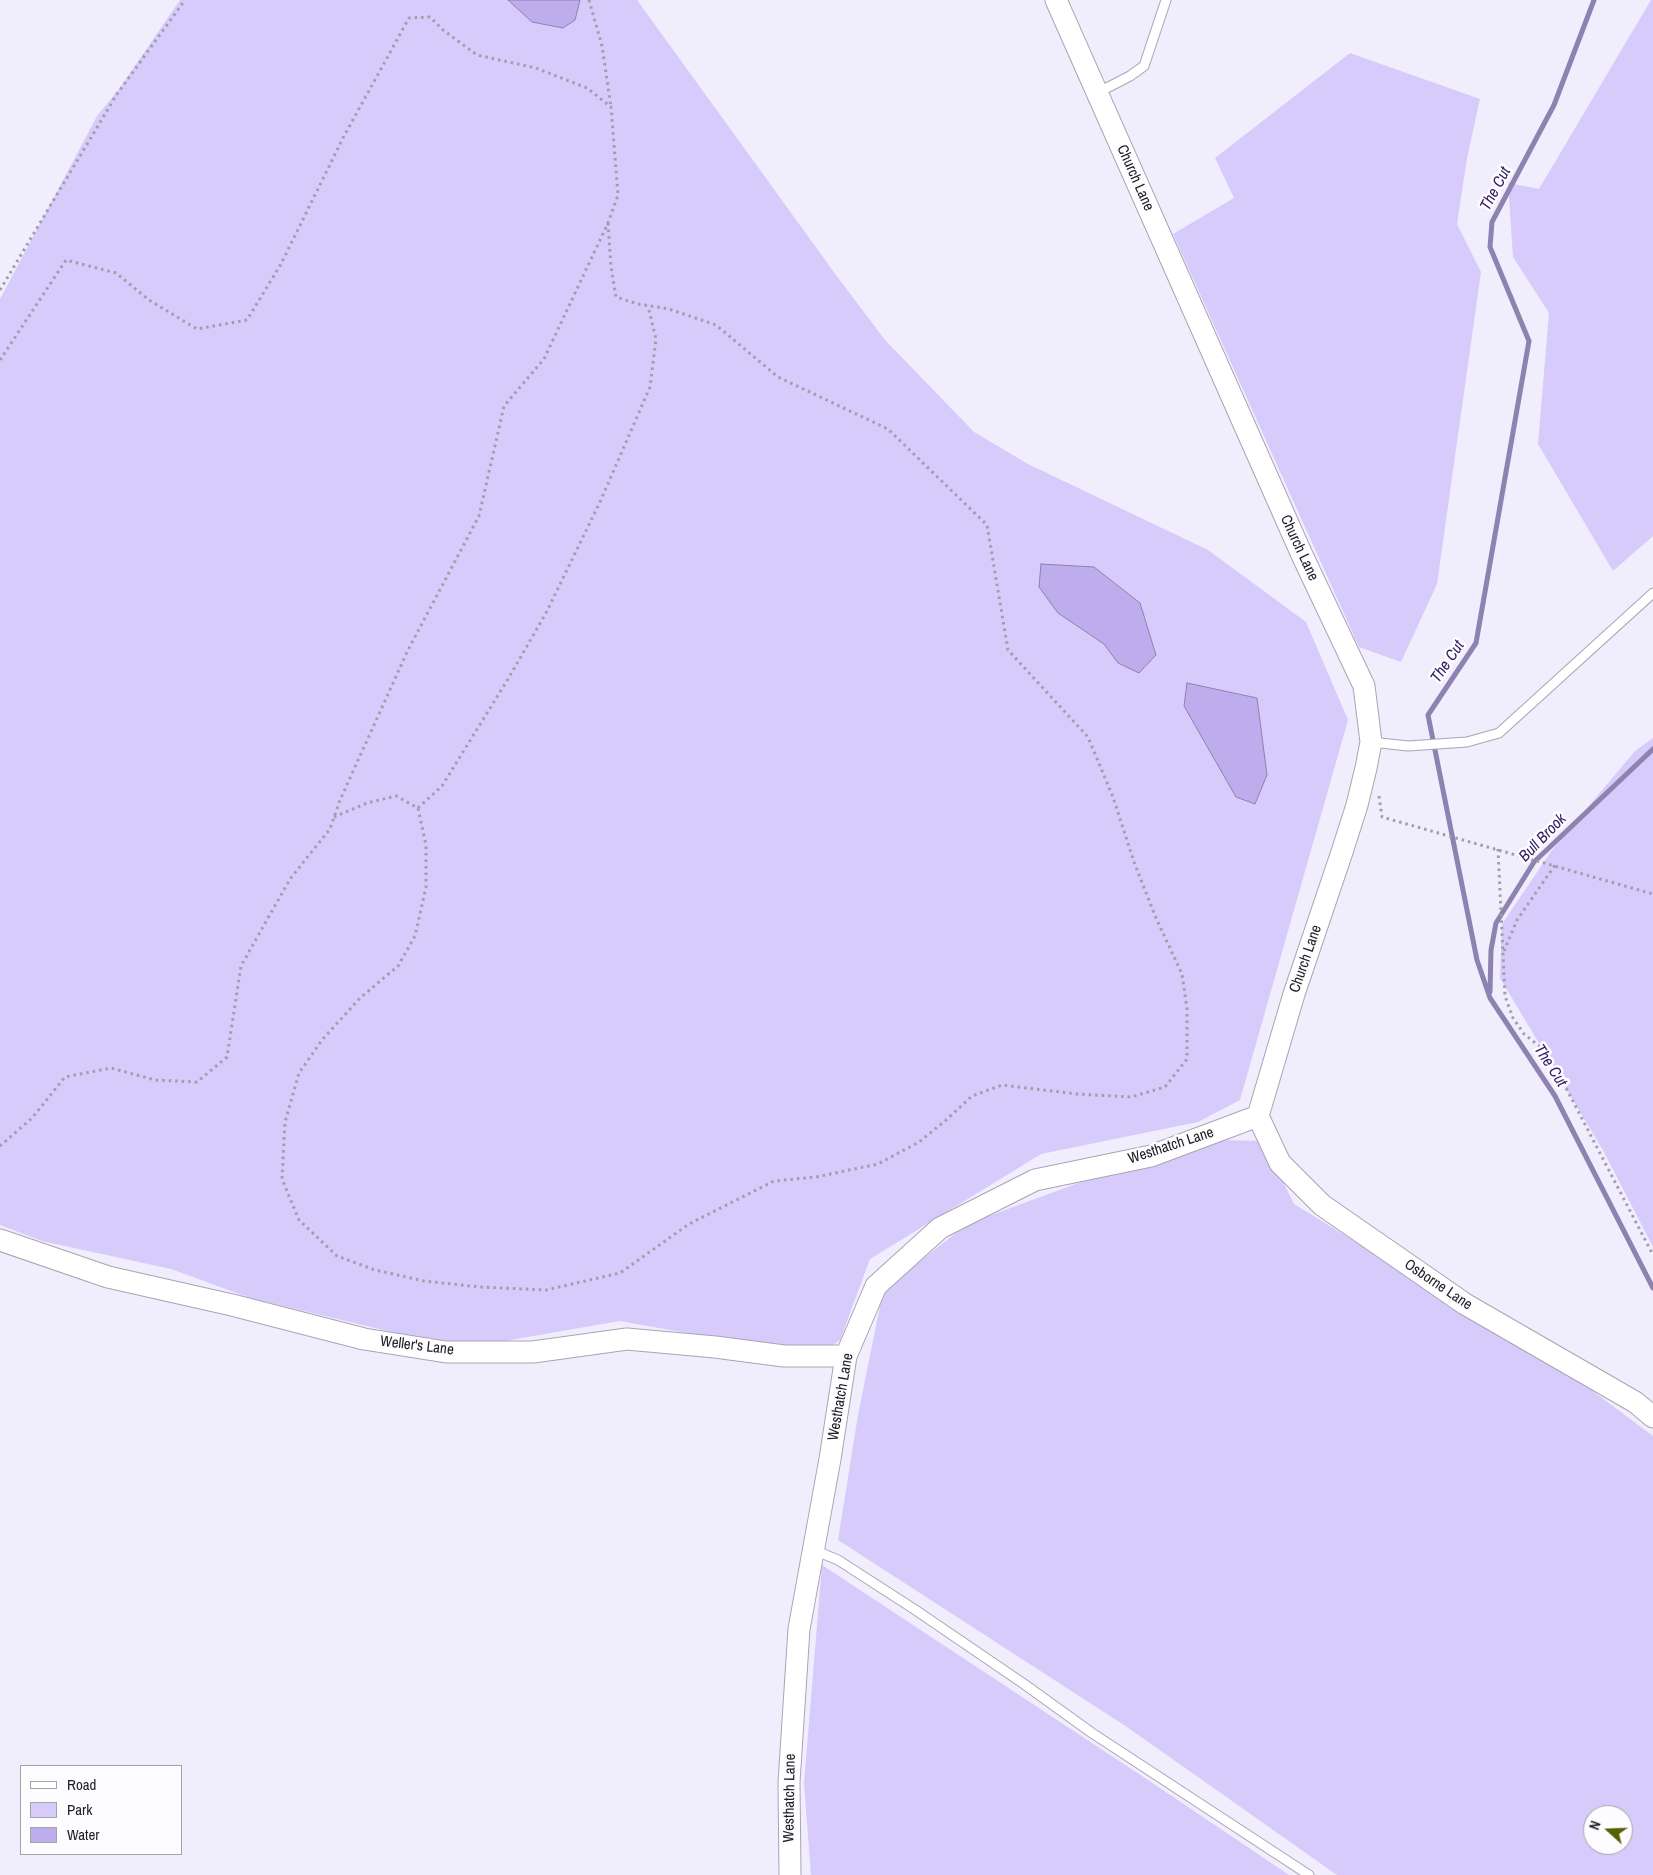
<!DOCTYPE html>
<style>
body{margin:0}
#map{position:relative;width:1653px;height:1875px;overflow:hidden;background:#f0edfc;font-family:"Archivo Narrow",sans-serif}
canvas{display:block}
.legend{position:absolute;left:20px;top:1765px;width:162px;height:90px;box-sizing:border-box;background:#fdfcff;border:1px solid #a4a3a7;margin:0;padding:6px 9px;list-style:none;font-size:15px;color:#1e1d22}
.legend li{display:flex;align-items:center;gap:10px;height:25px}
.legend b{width:25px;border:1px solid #a4a3a7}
.north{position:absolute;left:1583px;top:1805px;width:50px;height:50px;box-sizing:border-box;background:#fdfcff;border:1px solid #a4a3a7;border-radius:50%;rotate:290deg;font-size:14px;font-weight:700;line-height:20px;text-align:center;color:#1e1d22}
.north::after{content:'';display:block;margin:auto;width:18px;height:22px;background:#586100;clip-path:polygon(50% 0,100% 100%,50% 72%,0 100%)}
</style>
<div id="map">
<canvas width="1653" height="1875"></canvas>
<ul class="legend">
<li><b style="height:6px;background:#fff"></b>Road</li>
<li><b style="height:14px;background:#d6cbfb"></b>Park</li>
<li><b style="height:14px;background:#bdaded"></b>Water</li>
</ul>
<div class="north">N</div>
</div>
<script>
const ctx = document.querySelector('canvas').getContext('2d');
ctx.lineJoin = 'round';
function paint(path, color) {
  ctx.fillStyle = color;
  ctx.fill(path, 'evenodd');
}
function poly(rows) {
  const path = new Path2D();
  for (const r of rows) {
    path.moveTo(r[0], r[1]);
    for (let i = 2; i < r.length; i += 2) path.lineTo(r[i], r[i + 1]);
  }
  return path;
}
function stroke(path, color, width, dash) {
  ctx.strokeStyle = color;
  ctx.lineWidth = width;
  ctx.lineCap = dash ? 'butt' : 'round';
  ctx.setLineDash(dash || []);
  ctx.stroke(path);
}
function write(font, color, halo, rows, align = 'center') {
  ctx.font = font + ' "Archivo Narrow",sans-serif';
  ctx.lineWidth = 5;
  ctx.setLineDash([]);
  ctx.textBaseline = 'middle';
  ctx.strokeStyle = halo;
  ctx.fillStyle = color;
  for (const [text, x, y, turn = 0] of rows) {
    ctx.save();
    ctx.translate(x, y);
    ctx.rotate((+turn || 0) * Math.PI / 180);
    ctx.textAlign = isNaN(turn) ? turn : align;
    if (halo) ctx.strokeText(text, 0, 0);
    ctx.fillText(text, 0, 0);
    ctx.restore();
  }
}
paint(poly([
 [180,0,637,0,836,275,885,340,974,432,1028,464,1208,550,1306,622,1348,720,1240,1100,1198,1122,1041,1154,870,1259,840,1340,821,1353,709,1337,620,1321,487,1344,460,1343,400,1334,250,1298,171,1269,42,1241,0,1225,0,299,97,116,119,89],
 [1651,0,1653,0,1653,536,1613,571,1538,444,1549,313,1513,257,1508,183,1539,189],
 [1350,53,1480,99,1467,158,1457,224,1481,272,1437,584,1401,662,1359,647,1173,234,1234,198,1215,158],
 [1653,738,1653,1247,1604,1152,1500,978,1502,924,1552,850,1635,751],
 [1221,1140,1263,1141,1294,1204,1566,1371,1653,1436,1653,1875,1337,1875,1127,1727,838,1540,858,1415,883,1291,967,1224,1084,1181],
 [1593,1815,1623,1815,1623,1845,1593,1845],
 [822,1565,1148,1780,1289,1875,811,1875,804,1783]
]), '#d6cbfb');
const water = poly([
 [508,0,580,0,575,20,563,28,532,22,508,0],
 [1041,564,1094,567,1140,603,1156,655,1139,673,1118,663,1104,644,1058,613,1039,587,1041,564],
 [1187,683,1257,698,1267,775,1255,804,1236,797,1184,706,1187,683]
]);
paint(water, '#bdaded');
stroke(water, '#8d82b0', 1);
stroke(poly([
 [1594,0,1554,105,1492,222,1490,247,1529,341,1476,643,1428,715,1477,960,1490,998,1555,1096,1653,1288],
 [1490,992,1491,950,1496,923,1534,862,1653,749]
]), '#8d82b0', 5);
const service = poly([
 [1097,93,1130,76,1144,66,1166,0],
 [1371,742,1408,746,1467,742,1499,733,1653,593],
 [814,1550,838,1560,914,1609,1024,1684,1092,1733,1309,1875]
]);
const tertiary = poly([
 [1056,0,1302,555,1364,686,1371,742,1366,768,1357,805,1342,852,1294,994,1258,1116],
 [1258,1116,1280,1163,1322,1205,1465,1304,1635,1402,1653,1417],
 [0,1240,108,1277,232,1305,364,1339,446,1352,533,1352,627,1339,715,1347,784,1356,846,1356],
 [790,1875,789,1782,799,1629,830,1459,846,1356,876,1286,940,1228,1035,1180,1151,1156,1258,1116]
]);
stroke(service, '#a8a5b3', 11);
stroke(tertiary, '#a8a5b3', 23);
stroke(poly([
 [589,0,602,46,611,107],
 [0,290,117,94,185,0],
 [0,360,66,260,116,273,149,300,197,329,247,320,281,264,344,136,409,18,430,17,443,30,477,55,536,68,587,88,611,107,618,195,608,223,544,359,504,406,479,516,408,650,340,800,330,829,290,879,241,966,227,1057,197,1082,155,1080,111,1068,65,1077,32,1118,0,1146],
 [1379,796,1382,817,1653,894],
 [418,808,442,786,508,679,546,613,600,502,650,387,656,339,648,306],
 [334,817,367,803,396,796,418,808,426,845,426,887,415,936,398,966,360,998,322,1040,299,1073,285,1122,282,1179,299,1220,337,1256,375,1270,424,1281,480,1287,546,1290,620,1273,689,1224,774,1181,816,1177,878,1164,919,1142,945,1121,972,1096,1002,1085,1077,1094,1131,1097,1165,1087,1187,1059,1187,1009,1182,974,1156,918,1134,862,1113,797,1088,737,1008,650,987,525,888,429,778,377,716,325,669,309,638,304,616,297,611,267,608,223],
 [1498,849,1505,996,1513,1018,1524,1034,1544,1050,1551,1059,1653,1255],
 [1504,951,1517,920,1555,865]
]), '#a09ea9', 3, [2.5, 4]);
stroke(service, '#fff', 9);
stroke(tertiary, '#fff', 21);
write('15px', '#1e1d22', '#fdfcff', [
 ["Church Lane",1135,178,66],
 ["Church Lane",1299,548,65],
 ["Church Lane",1306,959,-71],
 ["Westhatch Lane",1171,1146,-18],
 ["Osborne Lane",1438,1285,34],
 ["Weller's Lane",417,1346,7],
 ["Westhatch Lane",841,1397,-80],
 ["Westhatch Lane",790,1798,-89]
]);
write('italic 16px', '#351962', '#fdfcff', [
 ["The Cut",1496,189,-62],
 ["The Cut",1448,662,-56],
 ["Bull Brook",1543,838,-46],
 ["The Cut",1550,1066,57]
]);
</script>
